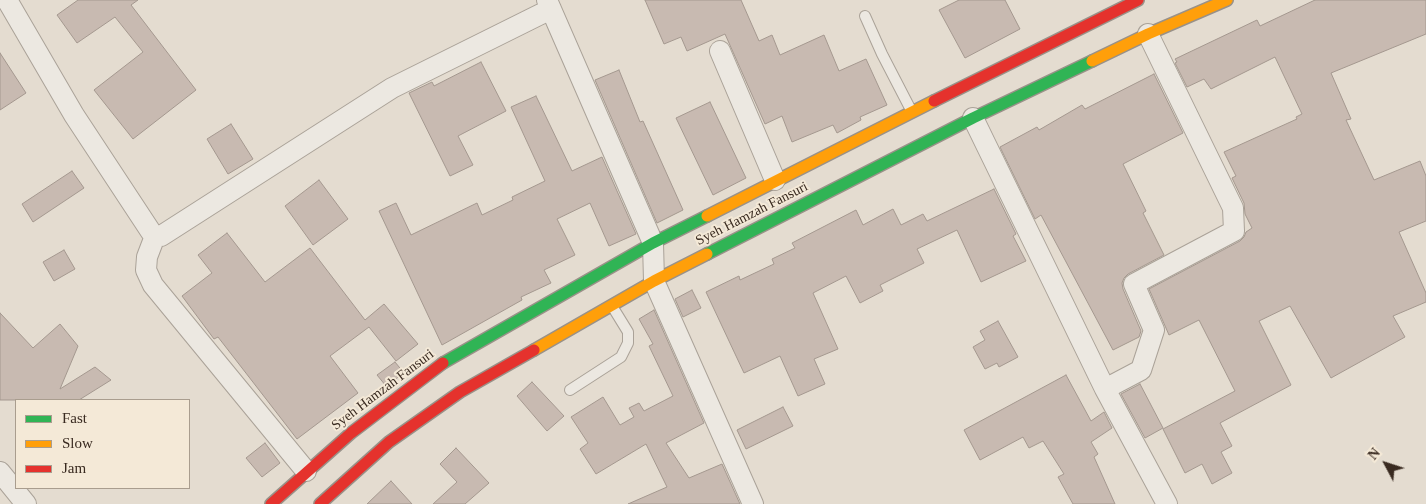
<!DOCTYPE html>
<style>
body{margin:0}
#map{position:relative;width:1426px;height:504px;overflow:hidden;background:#e4dcd0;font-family:"Times New Roman",serif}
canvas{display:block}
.legend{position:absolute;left:15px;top:399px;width:175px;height:90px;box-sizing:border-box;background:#f4e9d7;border:1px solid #a99d8e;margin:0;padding:6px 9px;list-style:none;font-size:15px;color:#392a20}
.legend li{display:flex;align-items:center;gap:10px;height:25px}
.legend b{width:25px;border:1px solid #a99d8e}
.north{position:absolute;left:1361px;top:439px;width:50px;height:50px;-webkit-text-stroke:4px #f4e9d7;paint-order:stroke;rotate:310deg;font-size:14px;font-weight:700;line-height:20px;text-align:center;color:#392a20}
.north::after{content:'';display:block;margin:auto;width:18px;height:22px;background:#392a20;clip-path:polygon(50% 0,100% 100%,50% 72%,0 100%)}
</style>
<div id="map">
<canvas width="1426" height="504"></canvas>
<ul class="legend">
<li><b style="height:6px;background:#30b455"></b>Fast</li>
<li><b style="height:6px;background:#ff9f0a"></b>Slow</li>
<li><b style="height:6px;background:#e5322d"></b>Jam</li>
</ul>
<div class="north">N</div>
</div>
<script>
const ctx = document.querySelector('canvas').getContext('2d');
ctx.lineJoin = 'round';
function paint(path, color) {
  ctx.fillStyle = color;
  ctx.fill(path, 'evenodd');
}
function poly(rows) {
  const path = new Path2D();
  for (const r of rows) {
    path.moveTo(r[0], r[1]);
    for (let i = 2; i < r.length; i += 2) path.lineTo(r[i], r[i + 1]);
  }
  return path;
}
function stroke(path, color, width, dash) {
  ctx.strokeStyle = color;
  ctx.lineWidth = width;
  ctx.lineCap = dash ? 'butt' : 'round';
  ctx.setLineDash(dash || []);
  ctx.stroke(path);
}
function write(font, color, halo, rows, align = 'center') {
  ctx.font = font + ' "Times New Roman",serif';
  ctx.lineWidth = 4;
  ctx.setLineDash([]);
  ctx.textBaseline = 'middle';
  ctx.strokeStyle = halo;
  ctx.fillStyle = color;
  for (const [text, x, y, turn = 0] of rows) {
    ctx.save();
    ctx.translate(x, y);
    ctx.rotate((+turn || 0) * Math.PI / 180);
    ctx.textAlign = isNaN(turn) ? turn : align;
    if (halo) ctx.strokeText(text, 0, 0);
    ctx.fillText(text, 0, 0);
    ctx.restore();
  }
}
const building = poly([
 [78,0,138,0,131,5,196,90,133,139,94,90,143,52,115,17,77,43,57,15,78,0],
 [645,0,741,0,759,41,772,35,780,55,824,35,839,71,866,59,887,105,860,117,861,120,837,133,833,125,792,142,782,116,765,124,725,34,687,51,681,37,664,44,645,0],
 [959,0,1005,0,1020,29,965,58,939,10,959,0],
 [1315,0,1426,0,1426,34,1331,73,1351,119,1346,120,1374,180,1420,161,1426,176,1426,221,1399,232,1426,293,1426,302,1393,316,1405,337,1331,378,1290,306,1259,321,1291,385,1220,423,1232,446,1221,452,1232,473,1212,484,1202,464,1185,473,1163,429,1235,391,1199,320,1169,335,1149,289,1240,241,1244,237,1246,232,1252,228,1245,214,1244,203,1232,178,1236,176,1224,152,1297,119,1296,117,1302,114,1275,57,1211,89,1204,79,1187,87,1175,63,1177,62,1175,59,1257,20,1260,26,1315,0],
 [0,53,26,93,0,110,0,53],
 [481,62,506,111,458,136,473,165,450,176,409,93,432,82,434,86,481,62],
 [619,70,640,122,643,121,683,210,657,223,595,80,619,70],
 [1154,74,1183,133,1123,164,1146,211,1143,213,1164,255,1128,274,1124,278,1122,283,1123,289,1141,331,1139,337,1113,350,1041,215,1035,219,1000,147,1037,127,1039,130,1082,105,1085,109,1154,74],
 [536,96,572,171,602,157,636,234,609,246,590,203,557,219,575,255,544,270,551,283,521,297,522,300,442,345,379,211,396,203,411,235,477,203,482,215,513,200,512,197,545,181,511,107,536,96],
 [710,102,746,178,713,195,676,118,710,102],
 [231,124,253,159,228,174,207,139,231,124],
 [72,171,84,188,33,222,22,204,72,171],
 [319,180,348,219,313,245,285,206,319,180],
 [994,189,1016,234,1013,236,1026,261,981,282,957,230,917,249,924,263,880,285,883,291,860,303,846,276,813,293,838,349,814,359,825,384,798,396,780,356,744,373,706,292,739,276,740,280,774,264,772,259,795,248,792,243,856,210,863,225,893,209,901,225,923,214,927,221,994,189],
 [227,233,265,282,310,248,365,320,384,304,418,344,396,361,369,327,330,356,358,393,297,439,218,337,214,339,182,296,212,273,198,255,227,233],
 [64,250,75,269,54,281,43,262,64,250],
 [692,290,701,308,683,317,675,299,692,290],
 [654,310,704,423,666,443,689,478,722,464,740,504,628,504,667,487,646,444,596,474,580,449,588,443,571,417,603,397,620,425,634,417,629,408,639,403,644,411,673,396,649,346,653,344,639,319,654,310],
 [0,313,33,348,60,324,78,346,60,389,95,367,111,380,79,400,0,400,0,313],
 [998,321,1018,357,999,367,997,363,985,369,973,347,985,340,980,331,998,321],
 [395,362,404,373,386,386,377,375,395,362],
 [1066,375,1091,421,1104,412,1112,428,1091,442,1098,454,1094,457,1115,504,1073,504,1058,477,1064,474,1043,441,1029,448,1023,437,980,460,964,430,1066,375],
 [532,382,564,416,547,431,517,396,532,382],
 [1140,384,1163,428,1145,438,1121,394,1140,384],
 [783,407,793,426,746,449,737,430,783,407],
 [265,443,280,463,262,477,246,458,265,443],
 [456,448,489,483,465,504,433,504,457,482,440,464,456,448],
 [391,481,412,504,367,504,391,481]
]);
paint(building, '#c8bab1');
stroke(building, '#a4988f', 1);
const lane = poly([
 [865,16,882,54,912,112],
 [570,390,621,357,628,343,628,332,612,306]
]);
const street = poly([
 [7,0,74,115,151,232,155,236],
 [547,0,653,243,654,281,753,504],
 [1148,34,1233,208,1234,231,1134,284,1154,330,1141,370,1105,389,1167,504],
 [720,51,775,180],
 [973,118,1105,389],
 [155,236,161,236,392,88,551,9],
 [155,236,147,257,146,270,153,285,306,471],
 [0,472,26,504]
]);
const fast = poly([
 [707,254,973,118,1092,61],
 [443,363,653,243,707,216]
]);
const slow = poly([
 [1092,61,1148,34,1227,0],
 [707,216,934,101],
 [534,350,654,281,707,254]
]);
const jam = poly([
 [934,101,1138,0],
 [271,504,351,433,443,363],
 [320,504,389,442,460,392,534,350]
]);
stroke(lane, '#aaa298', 12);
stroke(street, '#aaa298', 22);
stroke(fast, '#999188', 14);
stroke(slow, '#999188', 14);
stroke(jam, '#999188', 14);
stroke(lane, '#ece8e1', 10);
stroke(street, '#ece8e1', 20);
stroke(fast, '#30b455', 11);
stroke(slow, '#ff9f0a', 11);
stroke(jam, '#e5322d', 11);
write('14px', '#392a20', '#f4e9d7', [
 ["Syeh Hamzah Fansuri",752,214,-27],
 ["Syeh Hamzah Fansuri",383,390,-37]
]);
</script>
